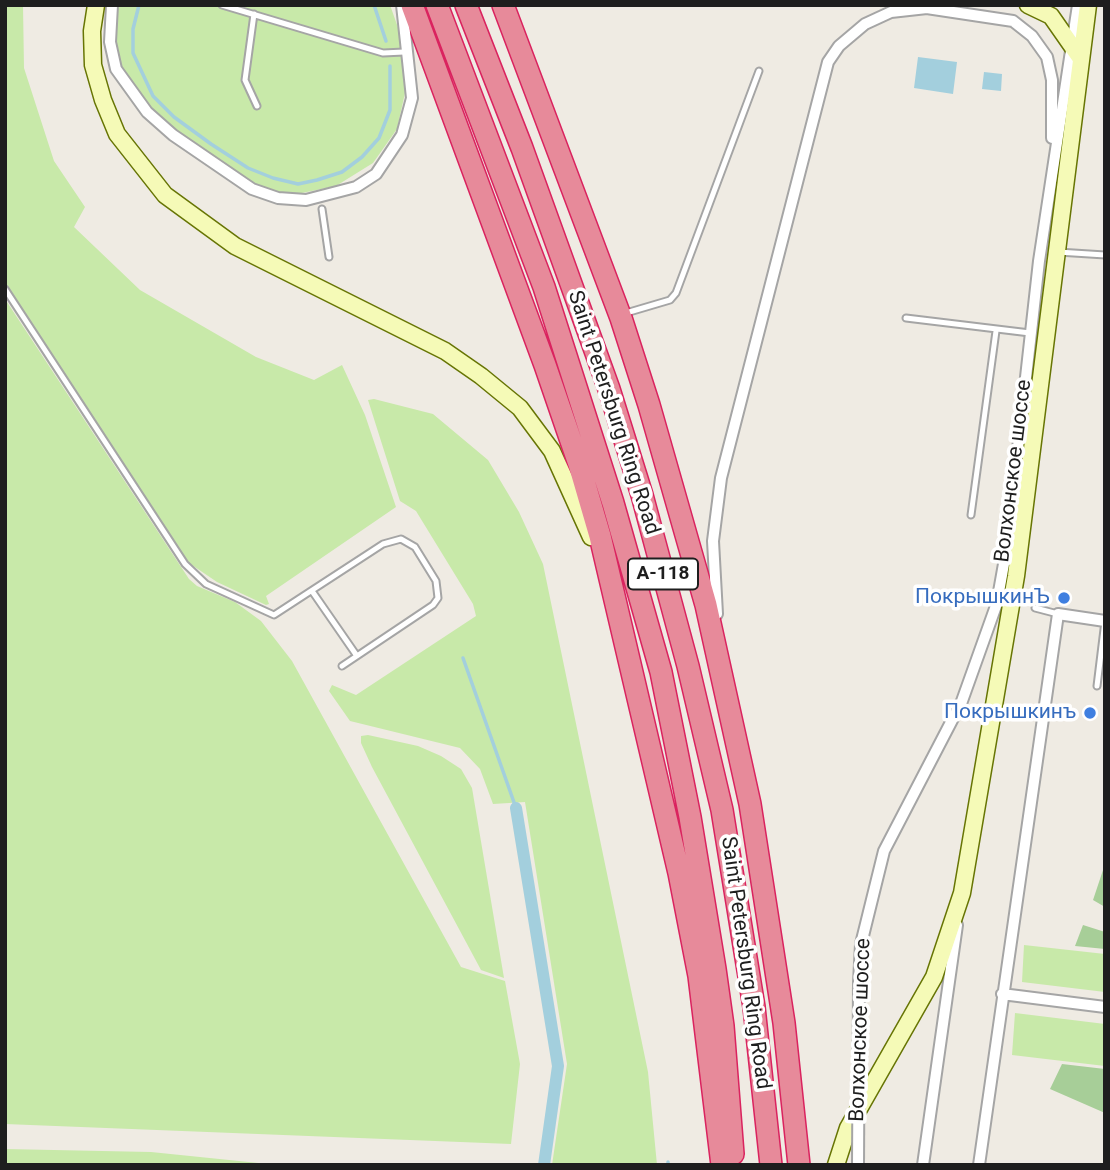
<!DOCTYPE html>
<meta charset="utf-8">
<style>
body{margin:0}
#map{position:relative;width:1110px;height:1170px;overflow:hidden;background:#efebe3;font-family:Roboto,sans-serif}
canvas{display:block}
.frame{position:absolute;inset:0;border:7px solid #1e1e1e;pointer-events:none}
</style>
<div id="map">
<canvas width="1110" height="1170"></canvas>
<div class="frame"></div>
</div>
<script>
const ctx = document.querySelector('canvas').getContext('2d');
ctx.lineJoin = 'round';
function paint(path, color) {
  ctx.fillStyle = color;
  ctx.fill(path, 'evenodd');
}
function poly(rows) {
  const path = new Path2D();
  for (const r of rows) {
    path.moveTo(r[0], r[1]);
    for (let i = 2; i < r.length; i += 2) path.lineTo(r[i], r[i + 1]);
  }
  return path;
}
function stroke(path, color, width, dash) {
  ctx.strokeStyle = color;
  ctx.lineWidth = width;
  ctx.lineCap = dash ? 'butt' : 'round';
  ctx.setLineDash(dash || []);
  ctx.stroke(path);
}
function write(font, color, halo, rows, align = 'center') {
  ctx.font = font + ' Roboto,sans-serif';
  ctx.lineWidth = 7;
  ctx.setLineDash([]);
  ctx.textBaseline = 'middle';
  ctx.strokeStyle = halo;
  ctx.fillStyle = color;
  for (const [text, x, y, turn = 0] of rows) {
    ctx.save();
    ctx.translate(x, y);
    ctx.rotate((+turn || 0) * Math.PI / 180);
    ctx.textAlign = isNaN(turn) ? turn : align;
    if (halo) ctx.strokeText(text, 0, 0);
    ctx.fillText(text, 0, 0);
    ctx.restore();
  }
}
paint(poly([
 [5,5,23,5,24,68,54,161,85,207,74,227,140,290,256,357,314,380,342,365,365,415,396,507,266,596,269,604,266,605,217,582,189,563,5,282],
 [114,5,390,5,401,36,406,68,405,93,397,129,373,163,336,186,297,194,279,193,252,184,223,168,149,110,120,65,113,39],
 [5,299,189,579,197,586,235,602,261,621,292,661,461,967,505,981,520,1064,511,1144,5,1124],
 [374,399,433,414,488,460,519,512,543,564,648,1072,657,1165,552,1165,567,1064,525,802,493,804,480,769,460,748,350,721,329,691,332,685,356,695,476,616,473,604,416,511,400,501,368,400],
 [368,735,418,746,441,756,461,769,472,788,504,978,481,970,372,767,361,743,361,736],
 [1024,945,1105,954,1105,992,1022,982],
 [1015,1013,1105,1024,1105,1066,1012,1055],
 [5,1149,151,1152,278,1165,5,1165]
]), '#c8e9a9');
paint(poly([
 [1105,864,1105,907,1093,900],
 [1083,925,1105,932,1105,949,1075,946],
 [1062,1064,1105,1069,1105,1113,1050,1089]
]), '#a7ce98');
paint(poly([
 [918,57,957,62,953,94,914,88],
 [984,72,1002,74,1001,91,982,89]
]), '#a3cfdd');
stroke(poly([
 [139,5,133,29,133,53,153,96,174,117,211,144,248,168,273,178,298,184,317,180,342,172,362,157,379,138,390,110,390,66],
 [374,5,386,41],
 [463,658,516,808],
 [668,1162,668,1165]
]), '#a3cfdd', 3.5);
stroke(poly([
 [516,808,558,1066,544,1165]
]), '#a3cfdd', 12);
const lane = poly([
 [222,5,383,53,404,52],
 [254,14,245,80,257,106],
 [322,209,329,257],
 [1058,252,1105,255],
 [5,289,185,564,206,584,274,615,383,544,401,539,415,547,436,581,438,598,433,605,342,666],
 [626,313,670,300,676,293,759,71],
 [906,318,1030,333],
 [971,515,996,331],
 [312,591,357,656],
 [1035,608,1058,614],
 [1097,686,1105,621]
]);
const street = poly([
 [112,5,110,42,116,69,147,112,173,135,252,189,278,198,306,200,356,187,376,174,402,135,412,98,402,5],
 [920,7,1013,21,1032,36,1047,57,1052,80,1052,138],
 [717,614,713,541,721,478,828,62,839,46,865,24,891,12,927,8],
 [859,982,861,944,884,851,962,701,997,603,1007,547,1039,261,1078,5],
 [1002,994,1105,1007],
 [923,1165,957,925],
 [979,1165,1058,614,1105,621]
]);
const secondary = poly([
 [96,5,92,31,93,65,103,100,117,134,165,195,235,246,445,351,481,376,520,408,552,451,591,537],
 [1028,5,1051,16,1081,59],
 [836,1165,848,1128,934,977,962,893,1016,576,1088,5]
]);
const highway = poly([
 [412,5,545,365,579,464,600,536,679,873,699,976,722,1165],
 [437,5,544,287,613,503,661,672,690,817,715,969,723,1026,733,1154],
 [466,5,522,148,609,389,642,495,688,666,722,810,754,1007,771,1165],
 [503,5,621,318,649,405,706,605,750,804,784,1023,799,1165]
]);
stroke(lane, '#a5a5a5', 9);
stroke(street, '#a5a5a5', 14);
stroke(secondary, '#677504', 19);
stroke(highway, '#da235f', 24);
stroke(lane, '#fff', 5);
stroke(street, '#fff', 10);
stroke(secondary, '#f5fab7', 16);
stroke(highway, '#e78a9a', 21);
const streetBridge = poly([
 [858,1165,859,982]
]);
stroke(streetBridge, '#a5a5a5', 14, []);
stroke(streetBridge, '#fff', 10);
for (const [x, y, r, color] of [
 [1064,598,7,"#3f7fe0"],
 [1090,713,7,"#3f7fe0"]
]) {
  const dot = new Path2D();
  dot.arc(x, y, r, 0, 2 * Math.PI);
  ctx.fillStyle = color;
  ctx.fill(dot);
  stroke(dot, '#fff', 2.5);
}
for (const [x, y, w] of [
 [663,574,70]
]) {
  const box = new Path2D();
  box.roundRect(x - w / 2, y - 15.5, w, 31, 5);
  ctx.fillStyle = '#fff';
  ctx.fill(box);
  stroke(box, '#1e1e1e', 2);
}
write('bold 19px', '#1e1e1e', null, [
 ["А-118",663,574]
]);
write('21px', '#1e1e1e', '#fff', [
 ["Saint Petersburg Ring Road",613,413,72],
 ["Волхонское шоссе",1014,471,-83],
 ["Saint Petersburg Ring Road",745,963,82],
 ["Волхонское шоссе",861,1030,-88]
]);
write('21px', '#366cbe', '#fff', [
 ["ПокрышкинЪ",1050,598],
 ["Покрышкинъ",1076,713]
], 'right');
</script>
